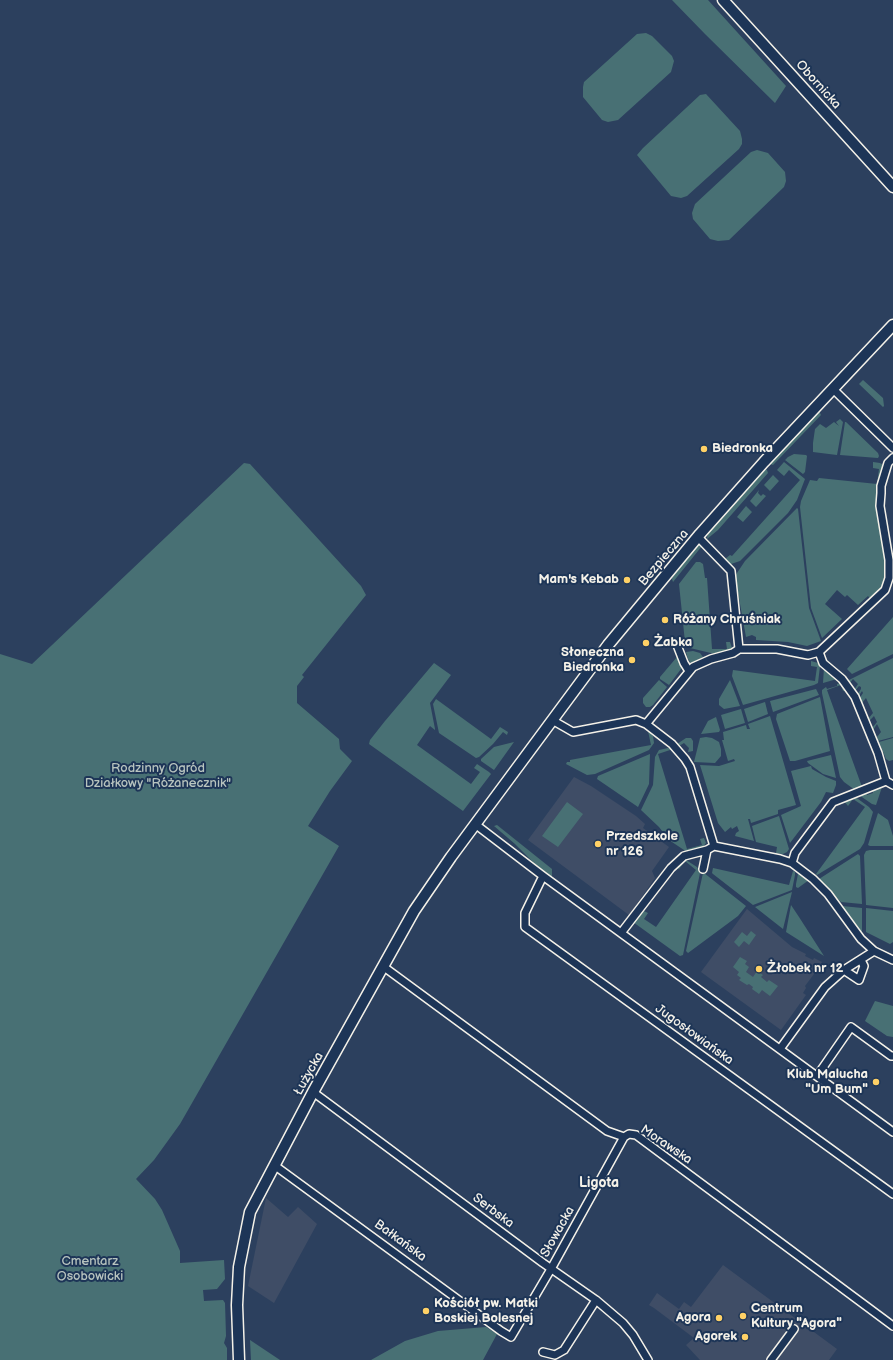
<!DOCTYPE html>
<meta charset="utf-8">
<style>
body{margin:0}
canvas{display:block;background:#2c405e}
</style>
<canvas width="893" height="1360"></canvas>
<script>
const ctx = document.querySelector('canvas').getContext('2d');
ctx.lineJoin = 'round';
function paint(path, color) {
  ctx.fillStyle = color;
  ctx.fill(path, 'evenodd');
}
function poly(rows) {
  const path = new Path2D();
  for (const r of rows) {
    path.moveTo(r[0], r[1]);
    for (let i = 2; i < r.length; i += 2) path.lineTo(r[i], r[i + 1]);
  }
  return path;
}
function stroke(path, color, width, dash) {
  ctx.strokeStyle = color;
  ctx.lineWidth = width;
  ctx.lineCap = dash ? 'butt' : 'round';
  ctx.setLineDash(dash || []);
  ctx.stroke(path);
}
function write(font, color, halo, rows, align = 'center') {
  ctx.font = font + ' "Balsamiq Sans",sans-serif';
  ctx.lineWidth = 4;
  ctx.setLineDash([]);
  ctx.textBaseline = 'middle';
  ctx.strokeStyle = halo;
  ctx.fillStyle = color;
  for (const [text, x, y, turn = 0] of rows) {
    ctx.save();
    ctx.translate(x, y);
    ctx.rotate((+turn || 0) * Math.PI / 180);
    ctx.textAlign = isNaN(turn) ? turn : align;
    if (halo) ctx.strokeText(text, 0, 0);
    ctx.fillText(text, 0, 0);
    ctx.restore();
  }
}
paint(poly([
 [574,777,591,786,636,816,645,824,643,828,669,847,652,871,655,878,629,915,528,840],
 [747,909,792,947,806,954,805,956,813,960,814,958,822,962,819,967,817,966,815,968,817,970,805,986,806,988,803,993,806,995,781,1030,701,972],
 [266,1198,288,1217,298,1207,317,1224,274,1303,248,1286],
 [723,1265,837,1349,829,1360,700,1360,686,1345,694,1338,654,1308,649,1305,657,1293,679,1309,684,1302,691,1307]
]), '#3f4d66');
paint(poly([
 [672,0,708,0,786,86,775,103,705,34],
 [646,33,652,36,672,56,674,61,671,72,618,120,608,122,602,120,583,97,583,87,584,82,637,34],
 [706,94,740,131,742,139,742,144,739,149,687,196,681,198,671,196,637,155,643,148,700,95],
 [757,150,768,153,785,172,786,181,784,187,729,240,718,241,710,239,693,219,692,213,695,204,751,152],
 [863,380,883,398,884,406,883,407,859,384],
 [819,411,821,415,773,465,770,464,769,462,784,446],
 [840,419,843,422,837,455,813,452,813,443,815,429,820,424,826,428,834,422,839,426,836,422],
 [845,422,846,422,878,453,879,456,878,458,840,455],
 [794,454,806,455,807,456,805,472,803,474,785,460,788,457],
 [784,462,805,479,797,500,788,513,740,561,728,565,725,559,730,555,732,556,800,480,789,470,784,476,777,470],
 [873,462,880,463,883,465,879,485,877,508,886,559,886,574,885,581,881,589,872,601,868,596,858,605,847,595,845,597,837,590,825,604,842,619,822,638,811,608,800,507,801,501,810,480,817,481,819,478,877,484,879,469,873,468],
 [244,463,250,464,361,586,366,595,302,675,304,677,297,686,297,703,339,739,340,749,352,761,330,791,308,826,339,846,180,1124,154,1160,136,1179,155,1199,162,1210,180,1251,180,1263,224,1260,225,1279,217,1289,203,1290,204,1301,223,1300,225,1303,226,1336,224,1343,227,1348,227,1360,0,1360,0,654,32,664],
 [764,468,767,470,768,473,718,530,707,539,708,532],
 [773,475,779,481,770,491,764,485],
 [759,490,758,493,761,496,763,494,766,496,756,507,750,501],
 [746,506,752,512,743,522,737,517],
 [797,508,798,509,809,608,821,641,807,646,788,642,756,640,756,637,752,635,746,637,735,576,745,561],
 [699,544,702,544,702,546,673,582,672,579,673,574,697,545],
 [696,562,700,562,703,564,705,578,707,578,712,649,727,649,726,642,730,642,732,648,725,652,715,654,690,648,685,642,679,584],
 [893,617,893,654,852,674,847,669],
 [693,651,700,653,703,657,691,663,688,659,686,652],
 [677,657,681,663,681,669,669,685,660,679,660,677],
 [893,658,893,737,878,741,877,737,881,732,877,724,873,730,872,728,877,722,874,716,869,721,868,719,873,713,866,698,861,704,859,699,863,693,862,691,858,697,857,695,861,689,861,687,859,686,855,691,854,690,858,684,853,679,849,684,847,681],
 [811,661,818,663,820,666,818,683,814,685,743,705,732,676,733,670,815,681,817,667,811,666],
 [434,663,451,675,430,703,435,729,435,730,430,726,417,745,471,784,480,772,474,768,477,764,489,772,491,774,463,811,369,744,370,740,385,721],
 [824,668,837,679,823,683],
 [659,680,667,687,653,705,650,707,646,707,643,703,643,698],
 [730,680,740,706,724,709,719,705,719,699],
 [841,683,847,690,843,691,841,685,827,690,862,787,855,790,844,782,840,777,822,693,822,690,826,687,827,689,837,686,837,684],
 [816,689,819,695,773,712,770,701],
 [820,697,830,751,795,761,790,761,776,719,777,714],
 [436,699,491,739,500,727,508,732,507,735,503,732,493,744,479,757,476,758,439,733,433,704],
 [765,702,768,714,748,722,744,709],
 [741,709,745,723,725,729,721,715],
 [770,716,796,805,778,810,778,814,751,823,750,819,748,819,754,841,735,836,736,833,739,831,737,826,732,829,731,827,725,832,718,823,700,765,719,766,735,761,734,759,728,761,722,740,724,740,723,732,746,725,747,729,750,729,748,724],
 [716,717,720,730,719,732,701,734,708,721],
 [648,731,653,736,654,743,649,750,595,774,587,775,566,764,567,762,570,762,570,760,651,745],
 [706,737,712,738,719,742,721,749,721,756,715,763,694,762,700,738],
 [686,738,691,738,693,741,693,751,688,752,689,748,684,743,679,746,677,744],
 [893,738,893,760,889,761,886,759,879,742],
 [514,742,494,770,481,761,481,759,494,747],
 [668,748,673,749,658,754,687,849,702,845,700,839,704,838,706,843,702,848,687,852,669,840,659,827,641,810,653,785,655,757,659,750],
 [650,754,649,784,638,807,597,779,598,776],
 [831,755,836,778,823,774,808,763,807,761],
 [811,766,812,769,826,777,836,781,836,785,833,793,826,792,821,802,790,843,781,815,801,806,791,771],
 [877,787,882,787,876,805,872,804,859,795,859,794,866,792,867,795,873,793,872,790],
 [854,796,869,807,873,812,864,843,860,849,817,875,816,874,865,807,853,799,848,806,844,801],
 [567,802,583,814,558,847,542,836],
 [878,813,888,820,893,836,893,846,870,846,868,845],
 [779,816,789,849,787,852,783,854,776,853,777,847,756,842,752,826],
 [497,825,552,869,552,877,535,864,515,844,494,826],
 [870,850,893,850,893,908,866,905,864,855,866,851],
 [858,854,860,856,862,904,841,902,819,881,819,879],
 [686,860,697,867,700,873,683,955,680,956,633,922,642,910,648,913,644,919,656,927,696,870,685,861,679,869,676,867],
 [713,868,789,885,793,871,795,872,795,875,792,890,753,905,713,874,712,873],
 [703,873,704,873,746,906,738,916,688,953,686,951],
 [800,873,809,880,798,888,796,887,796,884,798,874],
 [792,892,783,929,755,907],
 [791,905,799,917,824,956,786,932],
 [842,906,862,908,862,932],
 [866,908,893,911,893,942,890,944,866,932],
 [751,931,756,935,749,945,744,941,739,947,734,942,742,932,747,936],
 [740,957,747,961,745,964,749,967,746,972,753,977,757,971,763,975,761,977,767,982,769,980,778,986,770,996,762,990,759,994,752,989,753,987,749,984,747,985,739,980,741,978,737,975,739,972,733,967],
 [875,1001,893,1006,893,1037,887,1036,865,1021],
 [486,1327,497,1334,483,1360,371,1360,405,1341,438,1331],
 [250,1340,280,1360,251,1360]
]), '#487074');
const street = poly([
 [833,389,893,448],
 [698,537,731,571,739,649,733,653,711,659,693,667,646,724,672,744,685,759,690,767,714,846,780,859,792,863,813,879,828,894,861,939,874,951,893,960],
 [677,645,684,663,689,671],
 [739,649,777,649,808,655,819,652],
 [552,720,573,732,636,720,646,724],
 [886,781,878,753,855,697,842,679,823,663,819,652,885,590,889,578,889,560,880,506,881,493,881,486,888,463,893,458],
 [475,824,543,876,893,1132],
 [792,863,795,853,833,802,886,781,893,785],
 [703,869,707,850],
 [543,876,525,913,525,927,893,1194],
 [621,933,671,868,684,856,707,850,714,846],
 [384,967,607,1131,624,1137,629,1134,636,1135,893,1326],
 [844,970,859,980,864,966,861,960],
 [780,1049,825,987,844,970,874,951],
 [817,1076,851,1027,891,1056,893,1056],
 [313,1092,543,1263,596,1300,623,1323,633,1335,648,1360],
 [274,1165,501,1331,511,1337,551,1269,624,1137],
 [543,1352,555,1355,564,1350,596,1300],
 [771,1360,794,1329]
]);
const secondary = poly([
 [723,0,893,187],
 [239,1360,237,1305,239,1267,250,1212,313,1092,414,911,451,857,608,645,700,534,764,462,893,325]
]);
stroke(street, '#f4f1e8', 10);
stroke(secondary, '#f4f1e8', 13);
stroke(street, '#1d3557', 7);
stroke(secondary, '#1d3557', 10);
for (const [x, y, r, color] of [
 [704,449,4,"#ffd166"],
 [627,580,4,"#ffd166"],
 [665,620,4,"#ffd166"],
 [646,643,4,"#ffd166"],
 [632,660,4,"#ffd166"],
 [598,844,4,"#ffd166"],
 [759,969,4,"#ffd166"],
 [876,1082,4,"#ffd166"],
 [426,1311,4,"#ffd166"],
 [743,1316,4,"#ffd166"],
 [719,1318,4,"#ffd166"],
 [745,1337,4,"#ffd166"]
]) {
  const dot = new Path2D();
  dot.arc(x, y, r, 0, 2 * Math.PI);
  ctx.fillStyle = color;
  ctx.fill(dot);
  stroke(dot, '#1d3557', 1.5);
}
write('13px', '#f4f1e8', '#1d3557', [
 ["Obornicka",818,85,48],
 ["Bezpieczna",664,558,-50],
 ["Jugosłowiańska",694,1035,36],
 ["Łużycka",309,1074,-61],
 ["Morawska",666,1145,34],
 ["Serbska",493,1211,37],
 ["Słowacka",558,1232,-61],
 ["Bałkańska",400,1241,36]
]);
write('bold 13px', '#f4f1e8', '#1d3557', [
 ["Biedronka",712,449],
 ["Mam's Kebab",619,580,"right"],
 ["Różany Chruśniak",673,620],
 ["Żabka",654,643],
 ["Słoneczna",624,653,"right"],
 ["Biedronka",624,668,"right"],
 ["Przedszkole",606,837],
 ["nr 126",606,852],
 ["Żłobek nr 12",767,969],
 ["Klub Malucha",868,1075,"right"],
 ["\"Um Bum\"",868,1090,"right"],
 ["Kościół pw. Matki",434,1304],
 ["Boskiej Bolesnej",434,1319],
 ["Centrum",751,1309],
 ["Kultury \"Agora\"",751,1324],
 ["Agora",711,1318,"right"],
 ["Agorek",737,1337,"right"]
], 'left');
write('13px', '#b8c4bf', '#1d3557', [
 ["Rodzinny Ogród",158,769],
 ["Działkowy \"Różanecznik\"",158,784],
 ["Cmentarz",90,1262],
 ["Osobowicki",90,1277]
]);
write('bold 14px', '#f4f1e8', '#1d3557', [
 ["Ligota",599,1183]
]);
</script>
